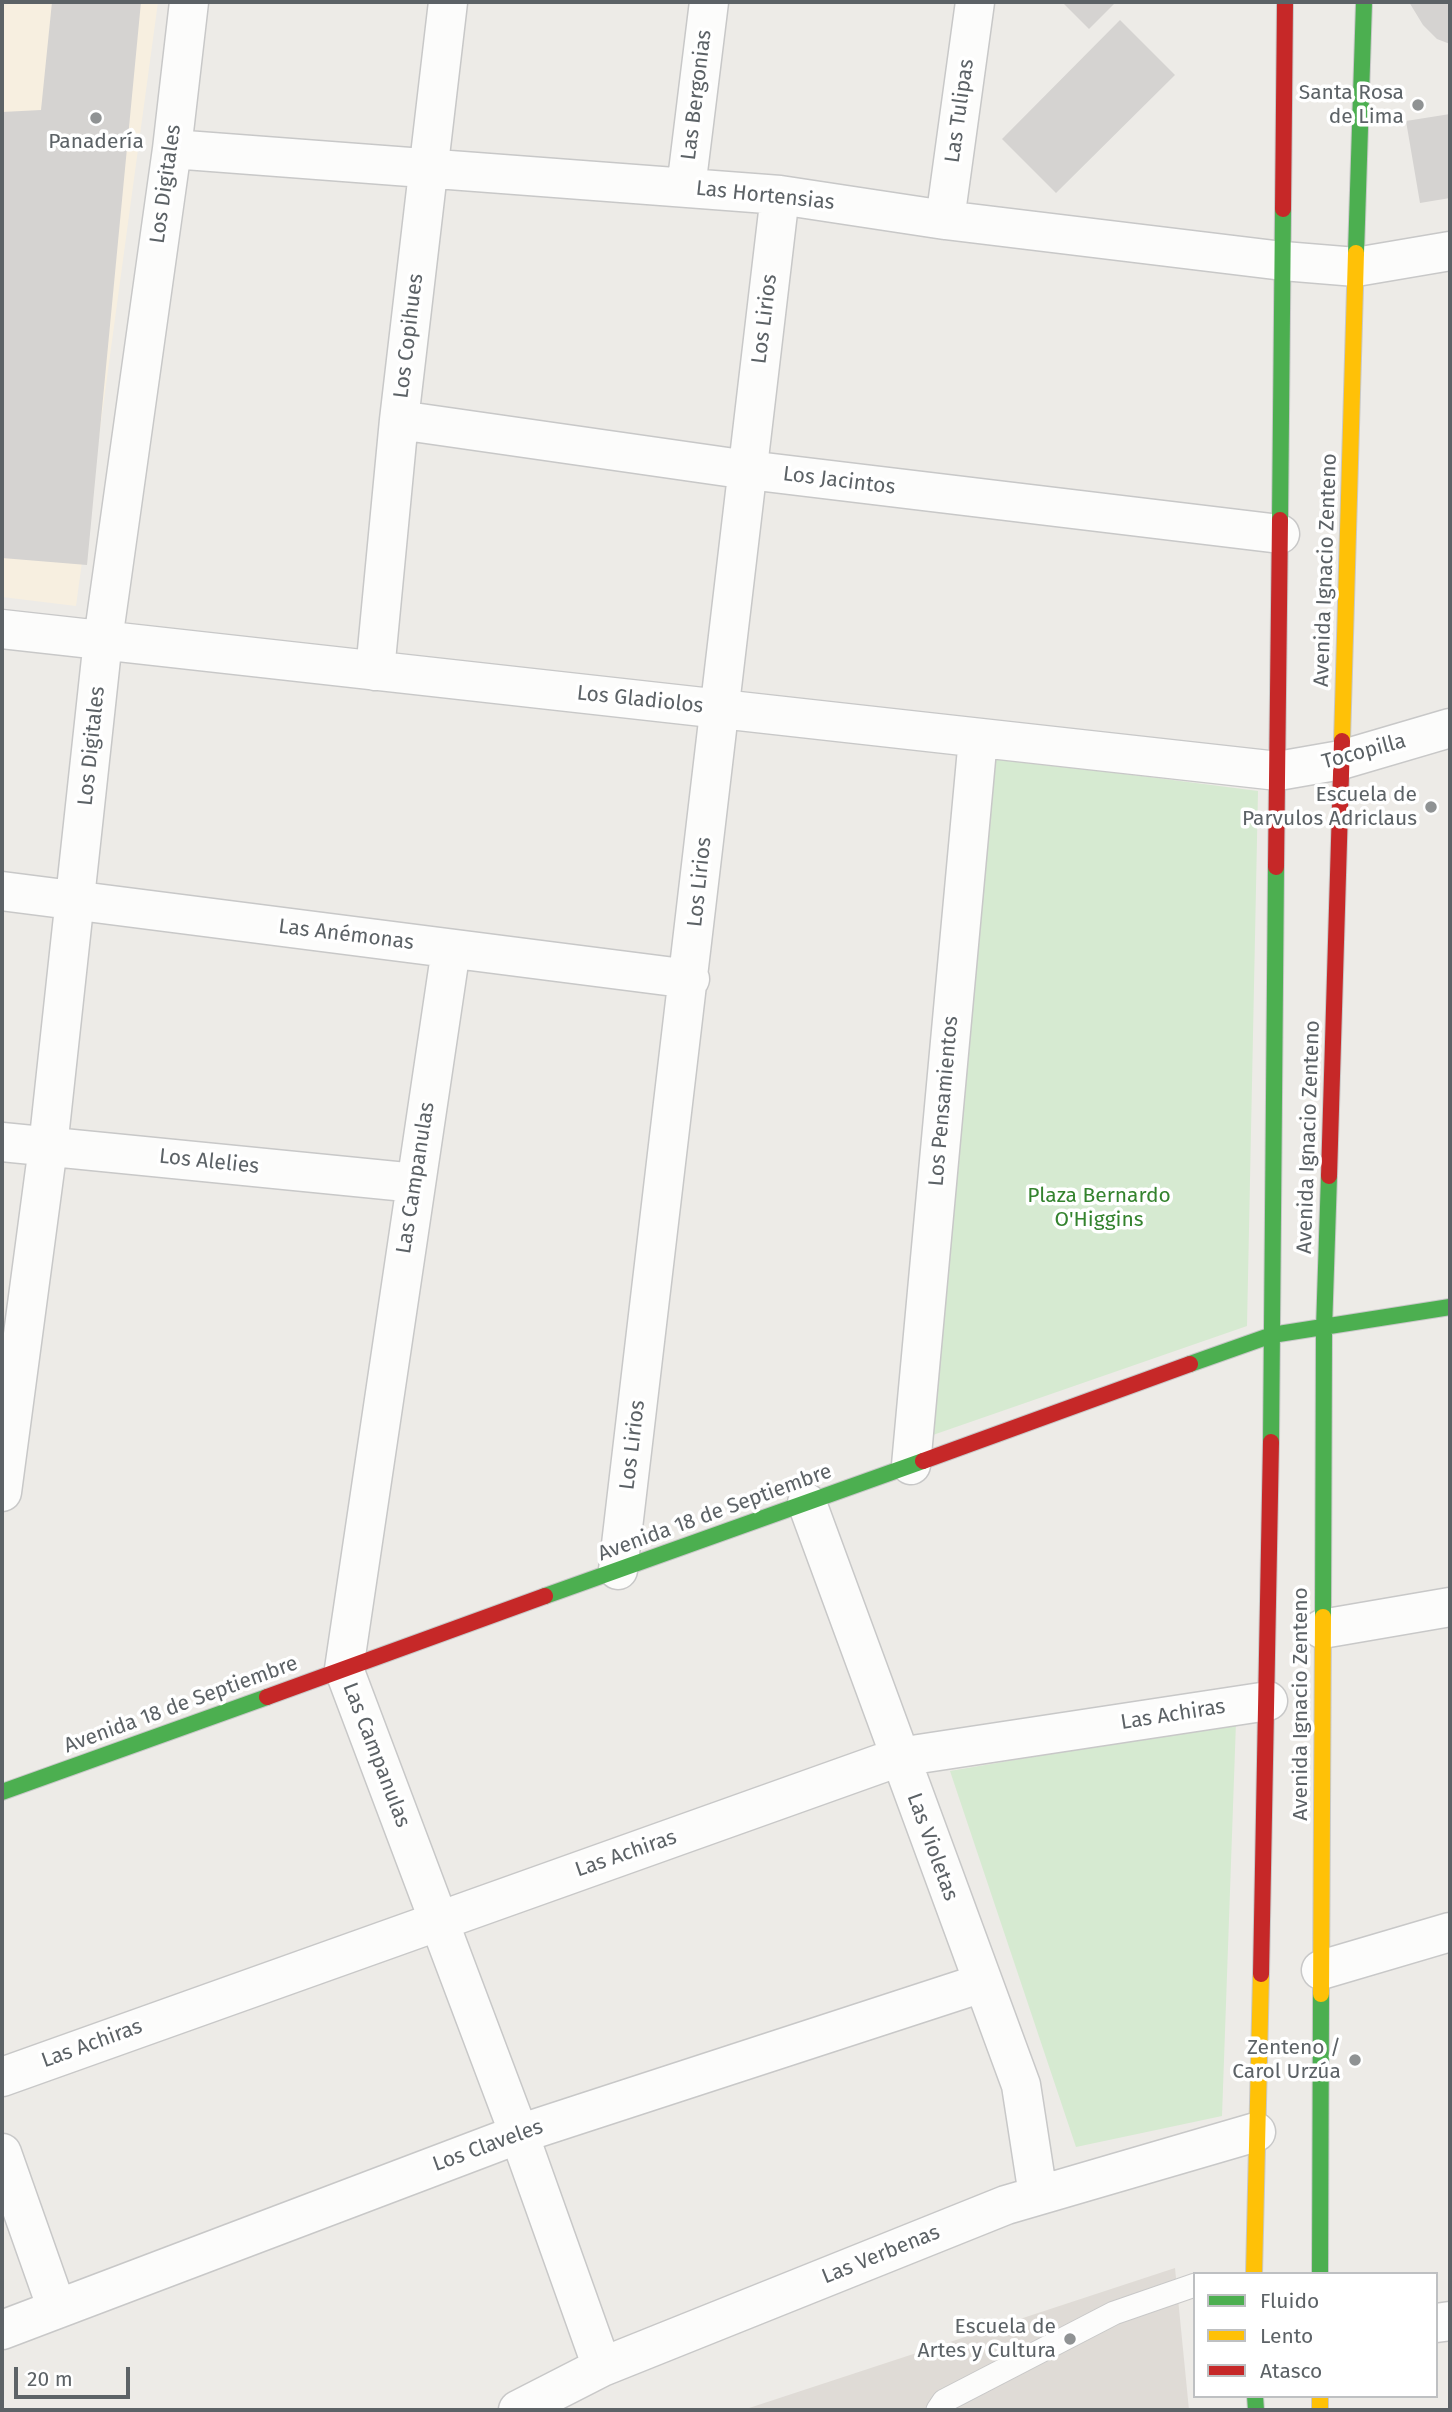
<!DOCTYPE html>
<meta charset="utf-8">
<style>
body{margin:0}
#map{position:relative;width:1452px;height:2412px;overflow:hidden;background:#edebe7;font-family:"Fira Sans",sans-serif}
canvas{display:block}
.frame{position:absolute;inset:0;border:4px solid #5c6266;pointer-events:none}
.legend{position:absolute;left:1193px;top:2272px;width:245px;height:126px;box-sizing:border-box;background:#fff;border:2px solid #bec0c2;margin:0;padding:9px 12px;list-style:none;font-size:21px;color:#5c6266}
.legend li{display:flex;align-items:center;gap:14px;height:35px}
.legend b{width:35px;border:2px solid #bec0c2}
.scale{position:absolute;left:14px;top:2367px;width:116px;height:32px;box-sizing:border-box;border:4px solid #5c6266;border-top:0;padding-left:9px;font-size:21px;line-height:24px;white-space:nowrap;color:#5c6266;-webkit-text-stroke:5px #fff;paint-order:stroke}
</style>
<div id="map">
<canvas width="1452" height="2412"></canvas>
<div class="frame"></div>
<ul class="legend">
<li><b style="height:9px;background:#4caf50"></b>Fluido</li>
<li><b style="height:9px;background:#ffc107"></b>Lento</li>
<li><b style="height:9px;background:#c62828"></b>Atasco</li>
</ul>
<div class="scale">20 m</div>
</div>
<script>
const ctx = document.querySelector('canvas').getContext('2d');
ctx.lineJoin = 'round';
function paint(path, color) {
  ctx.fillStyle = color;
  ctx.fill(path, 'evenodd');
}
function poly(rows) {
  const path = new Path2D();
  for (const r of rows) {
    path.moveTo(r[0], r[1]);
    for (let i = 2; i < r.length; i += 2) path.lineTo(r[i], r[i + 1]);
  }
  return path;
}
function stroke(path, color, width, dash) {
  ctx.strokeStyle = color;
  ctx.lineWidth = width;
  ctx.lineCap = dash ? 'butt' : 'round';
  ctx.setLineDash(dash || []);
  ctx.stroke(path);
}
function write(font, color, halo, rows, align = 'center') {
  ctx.font = font + ' "Fira Sans",sans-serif';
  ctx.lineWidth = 7;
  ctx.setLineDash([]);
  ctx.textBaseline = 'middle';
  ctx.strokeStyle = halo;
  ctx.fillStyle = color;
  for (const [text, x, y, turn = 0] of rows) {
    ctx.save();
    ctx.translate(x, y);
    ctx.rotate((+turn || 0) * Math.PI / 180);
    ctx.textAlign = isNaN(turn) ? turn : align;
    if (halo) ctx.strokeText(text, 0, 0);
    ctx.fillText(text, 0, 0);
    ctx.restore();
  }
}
paint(poly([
 [2,2,158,2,76,606,2,597]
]), '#f7efe0');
paint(poly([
 [1175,2268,1189,2410,743,2410]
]), '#dfdbd6');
paint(poly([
 [986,756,1258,791,1247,1326,930,1436],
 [1236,1722,1222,2116,1076,2147,950,1771]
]), '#d6ead1');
paint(poly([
 [52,2,141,2,87,565,2,558,2,112,41,110],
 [1062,2,1116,2,1089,29],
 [1409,2,1450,2,1450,44,1437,39,1423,25],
 [1120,20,1175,75,1056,193,1002,139],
 [1450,114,1450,198,1420,203,1406,121]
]), '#d5d3d1');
const lane = poly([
 [938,2410,944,2401,1114,2313,1195,2285]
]);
const street = poly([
 [172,149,780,195,945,220,1283,261,1356,267,1450,251],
 [686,188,709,2],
 [945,220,975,2],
 [399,420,748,470,1280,534],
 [2,629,1278,771,1341,760,1450,728],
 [375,671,399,420,448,2],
 [2,891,690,979],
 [451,949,344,1669,519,2134,602,2367],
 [2,1142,416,1183],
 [911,1465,978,738],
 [2,1492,48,1147,103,640,172,149,189,2],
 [807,1503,1021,2085,1038,2195],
 [618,1570,780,195],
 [1322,1629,1450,1607],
 [1321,1970,1450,1932],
 [2,2077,899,1757,1268,1701],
 [2,2153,57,2309],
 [1436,2323,1450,2321],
 [2,2330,519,2134,982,1983],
 [518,2410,602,2367,1006,2205,1256,2132]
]);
const fast = poly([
 [1356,253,1364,2],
 [1280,520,1283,209],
 [1190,1364,1272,1335,1450,1307],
 [1271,1442,1276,867],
 [545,1596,923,1461],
 [1323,1617,1324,1329,1329,1176],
 [2,1792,267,1697],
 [1320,2274,1321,1994],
 [1255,2396,1256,2410]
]);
const slow = poly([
 [1342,741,1356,253],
 [1321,1994,1323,1617],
 [1254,2274,1261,1974],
 [1320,2396,1320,2410]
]);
const jam = poly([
 [1283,209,1285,2],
 [1276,867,1280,520],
 [1329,1176,1342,741],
 [923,1461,1190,1364],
 [267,1697,545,1596],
 [1261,1974,1271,1442]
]);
stroke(lane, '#c8c8c8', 25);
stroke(street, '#c8c8c8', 41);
stroke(fast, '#c8c8c8', 18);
stroke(slow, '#c8c8c8', 18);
stroke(jam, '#c8c8c8', 18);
stroke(lane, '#fcfcfb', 23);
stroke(street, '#fcfcfb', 38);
stroke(fast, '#4caf50', 16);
stroke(slow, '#ffc107', 16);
stroke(jam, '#c62828', 16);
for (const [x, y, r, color] of [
 [1418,105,7,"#8f9293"],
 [96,118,7,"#8f9293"],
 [1431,807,7,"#8f9293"],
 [1355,2060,7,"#8f9293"],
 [1070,2339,7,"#8f9293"]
]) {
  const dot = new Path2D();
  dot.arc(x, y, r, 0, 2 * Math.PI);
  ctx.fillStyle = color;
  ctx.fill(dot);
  stroke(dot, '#fff', 2.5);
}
write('21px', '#5c6266', '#fff', [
 ["Santa Rosa",1404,93],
 ["de Lima",1404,117],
 ["Panadería",96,142,"center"],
 ["Escuela de",1417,795],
 ["Parvulos Adriclaus",1417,819],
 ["Zenteno /",1341,2048],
 ["Carol Urzúa",1341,2072],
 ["Escuela de",1056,2327],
 ["Artes y Cultura",1056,2351]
], 'right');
write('21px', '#5c6266', '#fff', [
 ["Las Bergonias",697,95,-83],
 ["Las Tulipas",960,111,-82],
 ["Los Digitales",166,184,-82],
 ["Las Hortensias",765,196,6],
 ["Los Lirios",765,319,-83],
 ["Los Copihues",409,336,-83],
 ["Los Jacintos",839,481,7],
 ["Avenida Ignacio Zenteno",1326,570,-88],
 ["Los Gladiolos",640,700,6],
 ["Los Digitales",92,746,-84],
 ["Tocopilla",1364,752,-15],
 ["Los Lirios",700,882,-84],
 ["Las Anémonas",346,935,7],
 ["Los Pensamientos",944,1101,-85],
 ["Avenida Ignacio Zenteno",1309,1137,-88],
 ["Los Alelies",209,1162,6],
 ["Las Campanulas",416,1178,-81],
 ["Los Lirios",633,1445,-83],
 ["Avenida 18 de Septiembre",715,1513,-20],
 ["Avenida Ignacio Zenteno",1301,1704,-90],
 ["Avenida 18 de Septiembre",181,1705,-20],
 ["Las Achiras",1173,1715,-9],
 ["Las Campanulas",376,1755,69],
 ["Las Violetas",932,1847,70],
 ["Las Achiras",626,1854,-19],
 ["Las Achiras",92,2044,-20],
 ["Los Claveles",488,2146,-20],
 ["Las Verbenas",881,2255,-22]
]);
write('21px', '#34832e', '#fff', [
 ["Plaza Bernardo",1099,1196],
 ["O'Higgins",1099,1220]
]);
</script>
